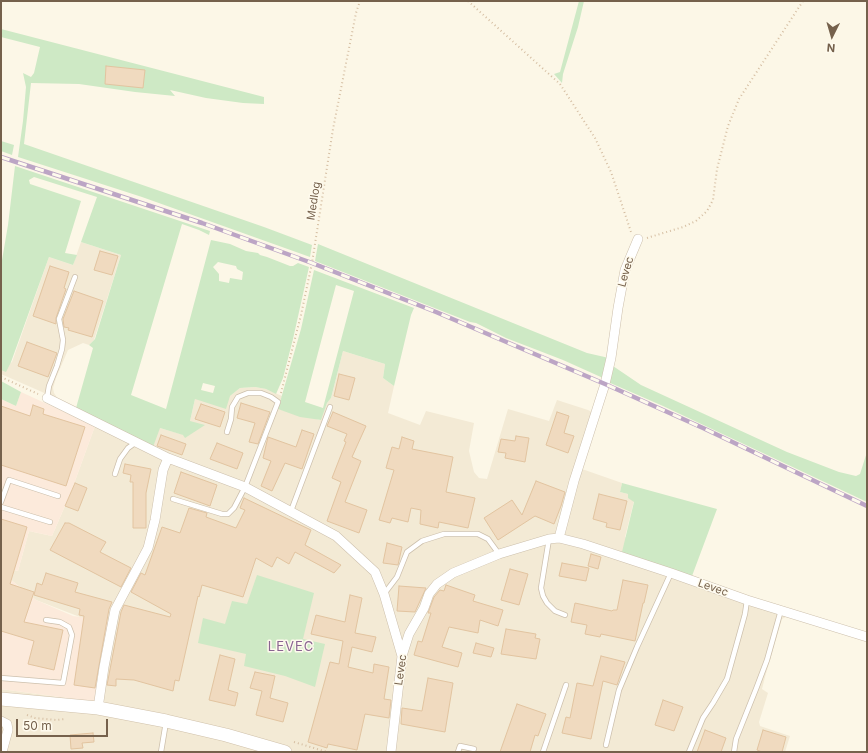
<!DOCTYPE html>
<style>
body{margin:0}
#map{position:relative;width:868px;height:753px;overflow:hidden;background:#fcf7e7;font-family:Inter,sans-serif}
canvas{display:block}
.frame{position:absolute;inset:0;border:2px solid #75614c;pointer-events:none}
.north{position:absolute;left:812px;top:16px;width:40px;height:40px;-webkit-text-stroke:3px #fefaed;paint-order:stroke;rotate:185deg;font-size:11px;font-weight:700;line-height:16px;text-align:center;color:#75614c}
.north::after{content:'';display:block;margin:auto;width:14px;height:18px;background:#75614c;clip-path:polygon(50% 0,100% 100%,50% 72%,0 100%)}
.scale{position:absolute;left:16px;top:719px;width:92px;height:18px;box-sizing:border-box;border:2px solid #75614c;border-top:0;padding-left:5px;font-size:12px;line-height:14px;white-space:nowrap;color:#75614c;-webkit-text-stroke:3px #fefaed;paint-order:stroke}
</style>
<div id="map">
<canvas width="868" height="753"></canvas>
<div class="frame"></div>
<div class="north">N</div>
<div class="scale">50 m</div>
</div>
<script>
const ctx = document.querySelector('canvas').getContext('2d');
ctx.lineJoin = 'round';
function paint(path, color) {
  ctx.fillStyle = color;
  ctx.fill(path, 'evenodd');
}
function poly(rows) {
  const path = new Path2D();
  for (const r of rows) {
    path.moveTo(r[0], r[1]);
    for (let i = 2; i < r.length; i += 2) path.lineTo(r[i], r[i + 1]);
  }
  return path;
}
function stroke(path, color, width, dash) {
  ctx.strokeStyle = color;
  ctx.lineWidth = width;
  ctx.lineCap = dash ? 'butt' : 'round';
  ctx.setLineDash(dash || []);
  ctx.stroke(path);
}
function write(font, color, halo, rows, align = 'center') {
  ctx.font = font + ' Inter,sans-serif';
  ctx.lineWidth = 3;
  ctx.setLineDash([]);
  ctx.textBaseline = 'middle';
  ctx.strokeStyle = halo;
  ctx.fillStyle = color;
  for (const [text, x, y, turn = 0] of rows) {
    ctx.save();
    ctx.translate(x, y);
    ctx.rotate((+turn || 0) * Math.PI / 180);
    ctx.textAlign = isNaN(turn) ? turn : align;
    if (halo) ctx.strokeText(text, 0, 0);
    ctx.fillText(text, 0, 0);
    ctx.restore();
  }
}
paint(poly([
 [81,242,121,255,94,340,89,345,83,343,68,350,56,378,53,388,54,393,58,399,1,374,1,369,12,362,49,257,73,265],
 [343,351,385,364,383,378,394,386,388,413,420,425,426,411,474,423,469,451,474,472,479,478,487,479,508,409,549,421,557,400,588,410,598,415,582,469,622,483,620,492,628,494,634,501,625,537,665,566,789,610,788,616,782,619,765,677,762,689,768,693,759,722,760,726,790,736,785,752,1,752,1,689,96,702,80,617,36,600,10,579,13,570,18,571,29,531,52,536,71,492,95,426,160,428,184,435,190,421,195,399,230,396,240,388,255,387,266,389,282,396,278,409,320,420,327,403,331,398]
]), '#f3ead5');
paint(poly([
 [21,392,95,426,71,492,52,536,29,531,18,571,13,570,10,579,36,600,73,616,110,621,96,702,1,689,1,399,16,406]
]), '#fceadb');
paint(poly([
 [579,1,584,1,578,27,563,74,562,83,554,74,560,72],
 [1,29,264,97,264,104,243,103,206,98,170,90,175,96,135,92,79,84,31,83,24,144,264,227,312,245,310,257,142,197,18,157,23,121,26,87,23,73,31,77,34,73,40,47,1,37],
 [1,141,14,145,12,155,1,151],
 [15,166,210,231,209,235,199,230,182,224,131,395,166,409,211,240,230,244,246,251,258,253,260,255,267,257,290,266,293,266,298,263,309,267,293,339,283,378,276,394,266,389,255,387,240,388,230,396,226,409,195,399,190,421,205,425,185,438,183,435,160,428,153,447,76,408,93,348,89,345,95,339,121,255,81,242,97,197,34,177,29,180,30,184,81,201,65,253,77,255,73,265,49,257,11,362,6,372,1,370,1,266,8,225],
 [218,262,236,266,237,269,243,272,242,280,230,278,229,283,219,281,219,274,213,267],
 [203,383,215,386,213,393,201,390],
 [318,244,587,353,609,358,603,378,563,360,506,338,476,323,470,322,315,261],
 [314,270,414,308,411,315,394,386,383,378,385,364,343,351,331,398,327,403,321,420,300,417,278,409,301,329],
 [336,285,354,291,323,408,305,402],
 [613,366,641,385,787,452,839,472,856,476,860,474,867,452,867,502,663,406,608,382],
 [1,381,21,392,16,406,1,399],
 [622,483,717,509,692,576,622,552,634,502,628,498,628,494,620,492],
 [257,575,314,593,303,639,325,644,315,687,285,676,244,666,246,654,198,643,203,618,225,624,232,601,247,604]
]), '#cee9c5');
const building = poly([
 [106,66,145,70,143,88,105,84,106,66],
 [100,251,118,256,112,275,94,270,100,251],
 [50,266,69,272,64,288,66,289,56,318,56,324,33,316,50,266],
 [74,291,103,301,92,337,68,330,69,328,64,327,63,319,74,291],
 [27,342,57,353,48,377,18,366,27,342],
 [339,374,355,378,349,400,334,396,339,374],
 [241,403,270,412,258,444,249,442,255,423,237,418,241,403],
 [201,404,225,412,220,427,195,419,201,404],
 [33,405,44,409,43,414,85,427,66,486,1,465,1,406,30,416,33,405],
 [333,412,366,426,352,457,361,461,345,502,367,510,359,533,327,521,341,482,332,478,346,442,344,441,347,434,327,426,333,412],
 [557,412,569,416,564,433,574,436,568,453,546,445,557,412],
 [302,430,314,434,302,469,285,463,272,491,261,486,271,461,263,458,268,437,296,447,302,430],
 [161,435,186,444,182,455,157,446,161,435],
 [516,436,529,438,525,462,505,458,506,453,498,452,501,439,515,441,516,436],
 [402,437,414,441,412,449,453,457,446,492,475,498,468,528,439,522,438,528,420,524,421,510,411,508,408,522,392,518,390,523,379,520,394,470,386,468,392,447,399,449,402,437],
 [217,443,243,453,237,469,210,459,217,443],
 [125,464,151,469,146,493,146,528,133,528,133,482,130,482,131,475,123,473,125,464],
 [181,472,217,485,210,506,174,493,181,472],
 [536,481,565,492,561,506,554,524,535,516,498,540,484,518,512,500,522,515,536,481],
 [75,483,87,488,78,511,65,506,75,483],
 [599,494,627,501,620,530,606,527,607,523,593,519,599,494],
 [244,498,311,530,305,545,341,565,334,573,295,552,289,564,277,557,272,567,256,558,243,597,202,585,199,597,198,596,179,681,175,680,173,691,134,680,116,679,116,686,107,685,121,612,124,605,170,617,171,614,131,592,141,573,145,575,162,527,180,533,189,508,207,513,206,517,236,528,245,510,240,508,244,498],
 [1,519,27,527,10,584,34,592,24,622,63,630,54,670,28,664,34,641,1,631,1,519],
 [65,523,69,523,106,542,100,552,131,568,121,587,50,550,65,523],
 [387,543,402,547,398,565,383,563,387,543],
 [591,554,601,557,598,569,588,566,591,554],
 [562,563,589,568,586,581,559,576,562,563],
 [510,569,528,574,519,605,501,600,510,569],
 [46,573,78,583,75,592,112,602,109,609,95,688,74,685,84,616,79,615,80,609,34,595,37,583,42,585,46,573],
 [623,580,648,585,644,603,643,603,635,641,601,634,600,637,585,634,587,625,571,622,575,603,612,611,613,610,617,610,623,580],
 [446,585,475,595,473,601,503,610,498,626,480,620,478,633,449,627,442,647,462,653,458,667,414,655,418,641,422,642,431,613,428,613,434,597,440,590,444,591,446,585],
 [399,586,426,588,415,612,397,611,399,586],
 [350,595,362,598,355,633,376,637,372,652,352,647,348,667,373,673,374,664,389,667,384,699,391,700,389,718,365,714,357,750,328,744,327,748,308,742,330,662,339,664,343,641,311,634,316,615,345,622,350,595],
 [506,629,536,634,535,638,540,639,536,659,501,654,506,629],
 [476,643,494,648,491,657,473,653,476,643],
 [220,655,235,659,228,690,238,693,235,706,209,700,220,655],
 [601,656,625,662,617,685,603,681,591,739,562,733,566,717,570,718,577,683,593,686,601,656],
 [255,672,275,676,270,698,288,703,283,722,256,715,262,691,250,688,255,672],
 [428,678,453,683,445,732,401,724,402,708,422,711,428,678],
 [663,700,683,707,674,731,655,725,663,700],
 [517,704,546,714,538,736,535,735,530,752,500,752,517,704],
 [705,730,726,738,721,752,697,752,705,730],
 [763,730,786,737,782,752,762,752,757,750,763,730],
 [93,733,94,742,82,743,83,748,71,749,70,735,93,733]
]);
paint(building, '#f0dabf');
stroke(building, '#e2c4a0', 1);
const service = poly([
 [47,398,49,386,57,366,62,349,63,340,59,319,75,277],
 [115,474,120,459,128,448,135,443],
 [173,499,222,514,228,514,234,508,245,487,278,402,271,397,261,393,248,393,238,397,232,407,231,419,227,432],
 [1,502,9,480,58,496],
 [1,507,50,522],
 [291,511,330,407],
 [549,539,541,588,543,596,547,603,555,611,565,615],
 [384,594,397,577,407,552,422,541,444,534,478,534,488,539,499,554],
 [1,678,63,683,72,635,69,627,60,622,46,620],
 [606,745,619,690,637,647,671,573],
 [161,752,166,722],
 [458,752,460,746,474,749],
 [543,752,566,685],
 [689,752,703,718,713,703,727,679,745,614,747,600],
 [734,752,736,739,756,689,767,660,781,610]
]);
const minor = poly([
 [47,398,168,458,245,487,336,536,375,572,384,594,402,656],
 [559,538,574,481,605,384,611,358,618,308,625,270,638,239],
 [98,708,104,667,115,610,148,548,155,520,163,470,168,458],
 [1,721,7,724,8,730,2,752],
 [391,752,402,656,409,634,424,608,429,594,437,584,453,573,499,554,549,539,559,538,583,544,671,573,747,600,867,637]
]);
const secondary = poly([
 [1,699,98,708,166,721,226,735,285,752]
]);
stroke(service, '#cdc0ad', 6);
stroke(minor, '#cdc0ad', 10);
stroke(secondary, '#d0c1aa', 14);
stroke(poly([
 [468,1,560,84,595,138,611,172,631,232],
 [647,238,683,227,696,221,707,211,713,200,717,169,728,126,739,99,803,1],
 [1,377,38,394],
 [281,393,301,315,312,263,333,129,356,13,360,1],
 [27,715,35,718,56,720,66,719],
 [294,742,327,752]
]), '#d5bea2', 2, [1, 3]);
stroke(service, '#fff', 4.5);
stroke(minor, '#fff', 9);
stroke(secondary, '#fff', 13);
const rail = poly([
 [1,157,202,223,312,263,436,312,605,384,703,428,867,506]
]);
stroke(rail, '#bca5c5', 4.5);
stroke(rail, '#fefaed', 3, [9]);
write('11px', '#75614c', '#fefaed', [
 ["Medlog",314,201,-81],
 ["Levec",626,272,-74],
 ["Levec",713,588,19],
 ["Levec",401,670,-82]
]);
ctx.letterSpacing = '1px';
write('13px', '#896491', '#fefaed', [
 ["LEVEC",291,647]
]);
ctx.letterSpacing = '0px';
</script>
